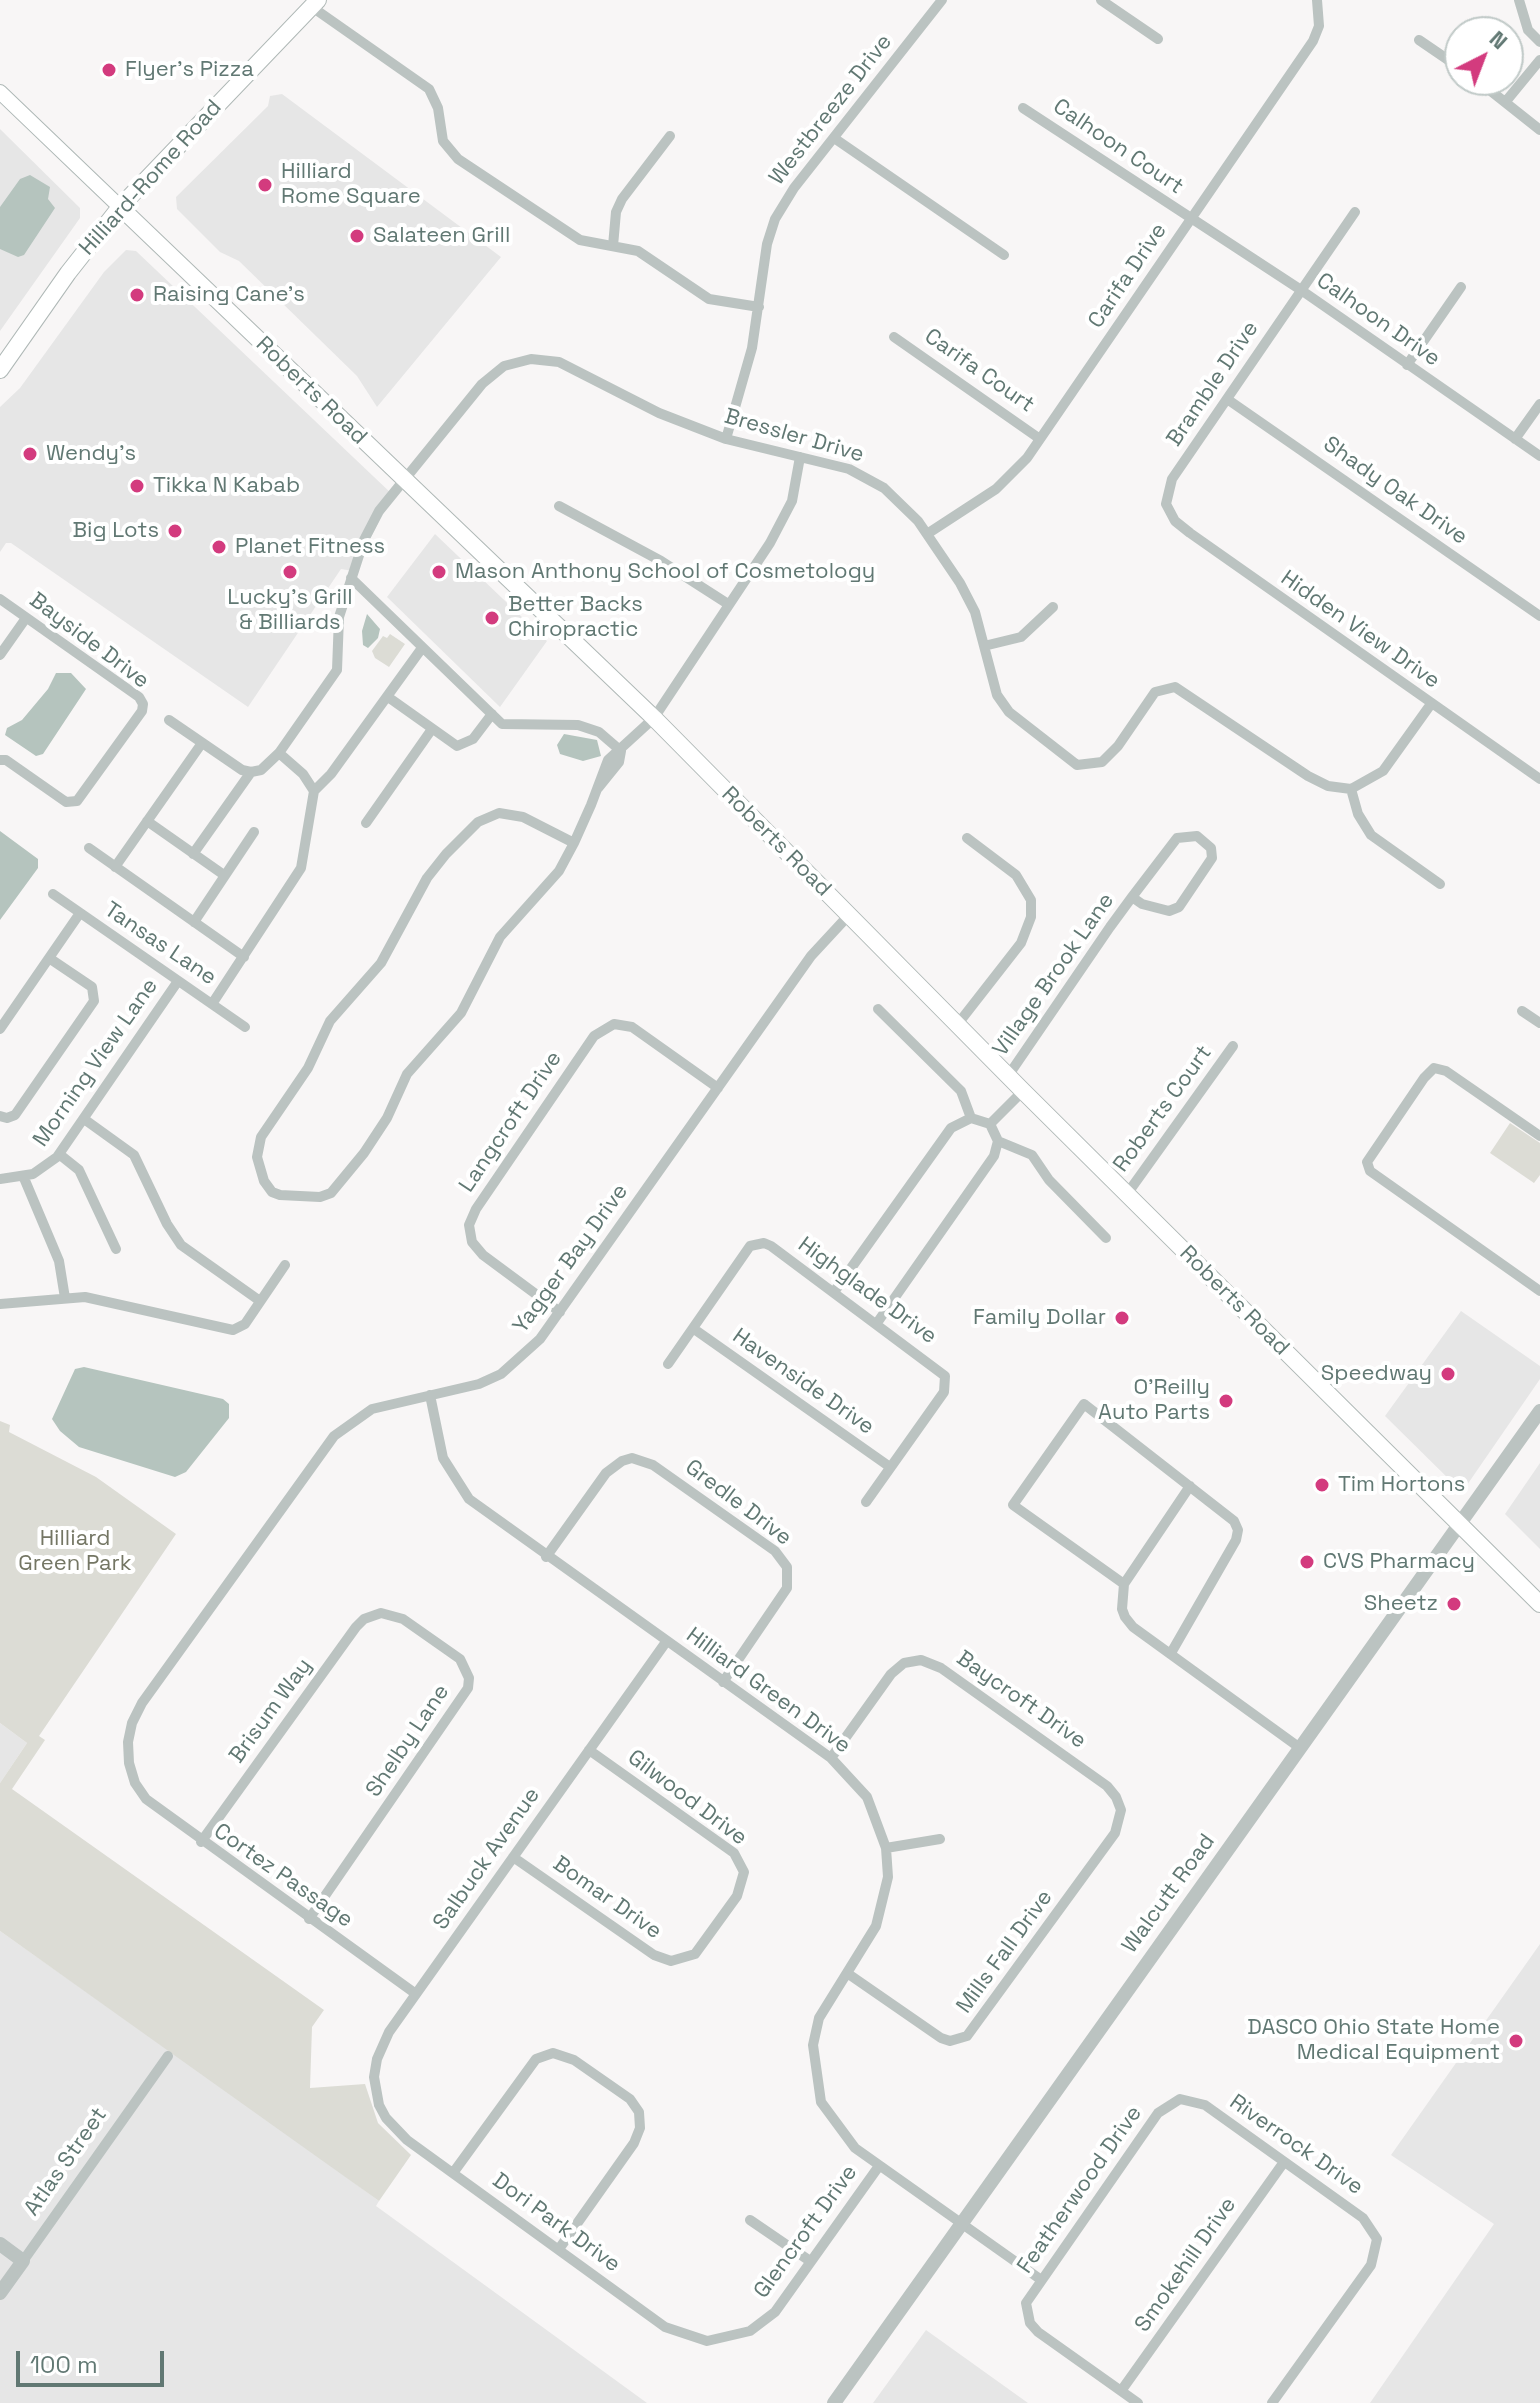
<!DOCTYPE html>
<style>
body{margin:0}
#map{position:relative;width:1540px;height:2403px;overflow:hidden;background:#f8f6f6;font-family:"Space Grotesk",sans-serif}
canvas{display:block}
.north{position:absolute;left:1444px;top:16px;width:80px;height:80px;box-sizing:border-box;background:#fff;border:2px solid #c0c9c7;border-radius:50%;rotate:42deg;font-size:22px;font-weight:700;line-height:32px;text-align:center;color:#617873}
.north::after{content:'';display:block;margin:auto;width:28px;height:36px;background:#d33b7e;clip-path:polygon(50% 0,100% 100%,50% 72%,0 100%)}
.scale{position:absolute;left:16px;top:2351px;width:148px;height:36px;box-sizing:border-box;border:4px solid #617873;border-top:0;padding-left:10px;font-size:24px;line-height:28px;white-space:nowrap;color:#617873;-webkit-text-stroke:6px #fff;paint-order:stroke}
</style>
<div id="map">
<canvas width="1540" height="2403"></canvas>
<div class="north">N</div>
<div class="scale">100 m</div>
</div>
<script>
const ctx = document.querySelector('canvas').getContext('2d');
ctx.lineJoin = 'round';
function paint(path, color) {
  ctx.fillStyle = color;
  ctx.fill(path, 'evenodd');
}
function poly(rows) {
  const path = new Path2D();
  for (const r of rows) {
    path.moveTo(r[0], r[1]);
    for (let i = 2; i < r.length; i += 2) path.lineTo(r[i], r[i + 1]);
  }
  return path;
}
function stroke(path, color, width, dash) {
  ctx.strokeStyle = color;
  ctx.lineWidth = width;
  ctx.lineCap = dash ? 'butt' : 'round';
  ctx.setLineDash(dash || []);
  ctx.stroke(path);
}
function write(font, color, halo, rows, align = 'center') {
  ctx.font = font + ' "Space Grotesk",sans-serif';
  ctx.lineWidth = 8;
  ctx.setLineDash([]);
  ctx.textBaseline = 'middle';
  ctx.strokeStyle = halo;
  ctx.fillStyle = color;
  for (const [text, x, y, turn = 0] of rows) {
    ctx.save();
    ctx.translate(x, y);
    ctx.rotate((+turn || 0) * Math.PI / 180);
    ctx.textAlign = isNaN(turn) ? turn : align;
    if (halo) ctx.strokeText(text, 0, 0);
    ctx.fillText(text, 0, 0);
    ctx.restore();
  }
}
paint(poly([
 [282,94,501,257,377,407,357,376,239,261,220,252,177,209,176,197,268,106,270,96],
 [0,129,80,208,80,218,0,331],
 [126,250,136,251,393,495,353,571,341,569,248,707,11,543,6,543,0,552,0,407,20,388,104,272],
 [435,534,547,641,500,707,387,597],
 [1461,1311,1540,1366,1540,1379,1467,1485,1459,1489,1385,1416],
 [1540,1463,1540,1549,1505,1514],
 [0,1723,27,1743,0,1783],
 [0,1931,288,2134,379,2201,376,2206,647,2403,0,2403],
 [1540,1944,1540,2403,1370,2403,1494,2224,1391,2155],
 [926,2330,1028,2403,873,2403]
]), '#e6e6e6');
paint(poly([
 [390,634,405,644,389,667,375,658,372,651,383,636,387,638],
 [1510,1123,1540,1143,1540,1175,1534,1183,1490,1153],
 [0,1421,10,1425,9,1432,96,1477,176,1534,39,1736,45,1740,12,1789,324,2010,312,2027,310,2088,365,2084,378,2123,411,2155,379,2201,0,1931,0,1783,27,1743,0,1723]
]), '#dcdcd5');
paint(poly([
 [30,175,50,187,48,199,55,208,24,255,18,257,0,249,0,207,20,179],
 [367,614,380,629,378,638,368,648,363,645,362,631],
 [56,673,71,673,86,689,43,754,36,756,5,735,7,728,22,720,48,689],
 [564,734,597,740,601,756,583,761,560,754,557,745],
 [0,831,38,859,38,868,0,920],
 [84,1367,223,1399,229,1404,229,1418,186,1472,175,1477,79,1447,60,1431,52,1419,75,1369]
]), '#b5c4be');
const secondary = poly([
 [0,92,120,207]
]);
const primary = poly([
 [120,207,654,718,1023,1091,1540,1604],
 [0,370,68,273,120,207,318,0]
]);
stroke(secondary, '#aeb8b6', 16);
stroke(primary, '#afb8b6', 18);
stroke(poly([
 [1101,0,1158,39],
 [1519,0,1528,30,1540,42],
 [312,7,429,89,438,108,443,141,458,159,580,240,638,251,709,299,759,307],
 [1419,40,1460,68],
 [1477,80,1540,130],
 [1507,100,1540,60],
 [1023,108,1301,290,1540,456],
 [834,138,1004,255],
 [1355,212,1172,479,1166,504,1175,521,1190,533,1540,779],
 [613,246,616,212,622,199,670,136],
 [894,337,1040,439],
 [1407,365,1461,287],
 [1227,399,1540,616],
 [726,439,752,348,767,244,775,219,794,188,942,0],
 [1515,439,1540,404],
 [559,506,661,561,728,604],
 [927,534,996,489,1027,458,1313,41,1319,26,1317,0],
 [351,578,502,724,578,725,599,732,621,751],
 [0,599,139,697,143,704,142,711,77,801,66,802,6,760,0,760],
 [984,646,1021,637,1053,607],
 [0,655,26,618],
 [388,697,457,746,473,739,492,714],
 [169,720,242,770,251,772],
 [598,788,619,762,621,751],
 [1351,789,1358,814,1371,835,1440,884],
 [314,791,331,774,422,648],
 [147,821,224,875],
 [366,823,432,729],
 [574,843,523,817,499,813,478,822,446,854,427,878,381,963,330,1021,308,1068,261,1137,257,1157,264,1181,272,1192,280,1195,320,1197,331,1193,364,1153,387,1118,407,1074,461,1013,500,937,559,871,574,843,591,805,608,760,654,718,770,543,792,501,800,457],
 [89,848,244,957],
 [193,854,251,772,261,770,279,753,337,670,339,617,364,540,379,511,482,384,504,366,531,359,559,362,659,413,726,439,849,469,884,488,918,521,960,583,975,612,997,695,1009,712,1077,765,1102,762,1118,746,1155,692,1175,687,1308,776,1328,786,1351,789,1383,771,1431,704],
 [115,867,202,743],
 [53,894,245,1027],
 [194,922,254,832],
 [212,1004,301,868,314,791,303,774,279,753],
 [878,1009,961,1091,971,1118],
 [1522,1011,1540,1023],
 [957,1025,1021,943,1031,917,1031,900,1016,875,967,838],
 [0,1029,80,913],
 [1008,1076,1110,927,1132,897,1177,838,1197,836,1211,848,1212,858,1179,907,1169,911,1142,904,1132,897],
 [0,1116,7,1118,15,1115,94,1001,92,987,49,958],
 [84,1119,134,1155,167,1224,181,1245,260,1301],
 [1540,1136,1446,1071,1434,1068,1424,1078,1367,1162,1370,1171,1540,1291],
 [998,1141,1032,1155,1049,1180,1106,1238],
 [59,1154,79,1170,116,1249],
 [24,1178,59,1261,65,1298],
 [0,1179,33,1174,57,1157,178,981],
 [1127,1194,1233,1046],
 [834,1292,951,1128,971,1118,990,1124,1023,1091],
 [0,1304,85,1297,233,1330,245,1324,285,1265],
 [560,1312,483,1255,472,1242,469,1225,476,1209,594,1036,614,1024,632,1027,718,1088],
 [877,1323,994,1156,998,1141,990,1124],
 [694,1329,890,1467],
 [668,1364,750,1246,764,1243,771,1246,945,1376,944,1392,866,1502],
 [430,1395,443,1458,469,1499,831,1758,867,1797,886,1848,888,1877,876,1926,819,2018,813,2045,821,2102,855,2148,1040,2279],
 [1190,1486,1124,1584,1122,1609,1125,1617,1133,1627,1300,1748],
 [546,1557,606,1473,622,1461,632,1458,653,1465,775,1551,787,1567,787,1588,723,1682],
 [1124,1584,1013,1505,1084,1404,1234,1521,1238,1530,1236,1540,1171,1653],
 [666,1642,389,2032,377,2059,374,2077,379,2105,386,2118,407,2140,665,2327,707,2341,750,2331,775,2312,879,2166],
 [831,1758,891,1674,904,1663,921,1660,941,1668,1107,1786,1116,1797,1121,1810,1115,1833,967,2036,950,2041,941,2038,847,1973],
 [201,1842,356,1627,364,1619,381,1613,403,1619,460,1659,469,1678,468,1688,309,1919],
 [886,1848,940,1839],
 [513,1857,654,1955,671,1961,695,1954,737,1896,744,1872,734,1853,589,1750],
 [416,1994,146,1799,135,1783,129,1763,128,1742,132,1723,142,1703,334,1436,372,1409,479,1384,501,1374,540,1339,811,956,848,916],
 [453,2173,536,2059,553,2053,574,2060,630,2099,639,2112,640,2128,634,2143,559,2249],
 [750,2220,810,2261],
 [23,2261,168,2056],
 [1121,2391,1284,2162],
 [1138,2403,1038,2332,1030,2323,1026,2303,1158,2113,1180,2099,1205,2105,1363,2218,1377,2239,1371,2265,1272,2403]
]), '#bbc3c1', 10);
stroke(poly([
 [0,2244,23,2261,0,2293],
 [834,2403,1540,1411]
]), '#bbc3c1', 14);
stroke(secondary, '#fff', 14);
stroke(primary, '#fff', 16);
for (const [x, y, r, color] of [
 [109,70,8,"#d33b7e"],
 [265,185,8,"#d33b7e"],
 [357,236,8,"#d33b7e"],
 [137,295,8,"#d33b7e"],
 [30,454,8,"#d33b7e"],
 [137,486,8,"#d33b7e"],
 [175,531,8,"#d33b7e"],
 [219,547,8,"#d33b7e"],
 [290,572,8,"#d33b7e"],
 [439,572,8,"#d33b7e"],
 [492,618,8,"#d33b7e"],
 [1122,1318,8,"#d33b7e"],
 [1448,1374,8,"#d33b7e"],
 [1226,1401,8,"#d33b7e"],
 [1322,1485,8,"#d33b7e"],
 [1307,1562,8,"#d33b7e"],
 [1454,1604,8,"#d33b7e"],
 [1516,2041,8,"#d33b7e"]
]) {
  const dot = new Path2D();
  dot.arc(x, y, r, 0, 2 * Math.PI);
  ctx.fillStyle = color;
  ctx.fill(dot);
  stroke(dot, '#fff', 3);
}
write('22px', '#617873', '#fff', [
 ["Flyer's Pizza",125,70],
 ["Hilliard",281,172],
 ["Rome Square",281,197],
 ["Salateen Grill",373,236],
 ["Raising Cane's",153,295],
 ["Wendy's",46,454],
 ["Tikka N Kabab",153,486],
 ["Big Lots",159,531,"right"],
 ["Planet Fitness",235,547],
 ["Mason Anthony School of Cosmetology",455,572],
 ["Lucky's Grill",290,598,"center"],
 ["& Billiards",290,623,"center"],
 ["Better Backs",508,605],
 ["Chiropractic",508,630],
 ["Family Dollar",1106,1318,"right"],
 ["Speedway",1432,1374,"right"],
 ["O'Reilly",1210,1388,"right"],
 ["Auto Parts",1210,1413,"right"],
 ["Tim Hortons",1338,1485],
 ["CVS Pharmacy",1323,1562],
 ["Sheetz",1438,1604,"right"],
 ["DASCO Ohio State Home",1500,2028,"right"],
 ["Medical Equipment",1500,2053,"right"]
], 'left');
write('22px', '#617873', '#fff', [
 ["Westbreeze Drive",831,110,-52],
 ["Calhoon Court",1118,147,34],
 ["Hilliard-Rome Road",151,178,-48],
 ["Carifa Drive",1128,276,-56],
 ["Calhoon Drive",1378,320,35],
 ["Carifa Court",979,371,35],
 ["Bramble Drive",1213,384,-56],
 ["Roberts Road",311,391,44],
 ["Bressler Drive",794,436,16],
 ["Shady Oak Drive",1395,491,35],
 ["Hidden View Drive",1360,630,35],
 ["Bayside Drive",89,641,37],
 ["Roberts Road",776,842,45],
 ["Tansas Lane",160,944,34],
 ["Village Brook Lane",1054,975,-55],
 ["Morning View Lane",96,1063,-55],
 ["Roberts Court",1163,1109,-54],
 ["Langcroft Drive",511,1122,-56],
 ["Yagger Bay Drive",571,1259,-54],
 ["Highglade Drive",867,1291,36],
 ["Roberts Road",1234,1301,45],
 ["Havenside Drive",803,1382,35],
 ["Gredle Drive",738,1503,37],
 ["Hilliard Green Drive",768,1691,36],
 ["Baycroft Drive",1021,1700,35],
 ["Brisum Way",271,1711,-54],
 ["Shelby Lane",408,1741,-56],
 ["Gilwood Drive",687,1798,37],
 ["Salbuck Avenue",487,1859,-55],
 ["Cortez Passage",283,1876,35],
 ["Walcutt Road",1169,1894,-54],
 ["Bomar Drive",607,1898,35],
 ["Mills Fall Drive",1005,1952,-54],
 ["Riverrock Drive",1296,2145,35],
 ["Atlas Street",66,2162,-55],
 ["Featherwood Drive",1080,2190,-55],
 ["Dori Park Drive",556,2223,36],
 ["Glencroft Drive",806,2232,-54],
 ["Smokehill Drive",1186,2265,-55]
]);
write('22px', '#747664', '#fff', [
 ["Hilliard",75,1539],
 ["Green Park",75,1564]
]);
</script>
